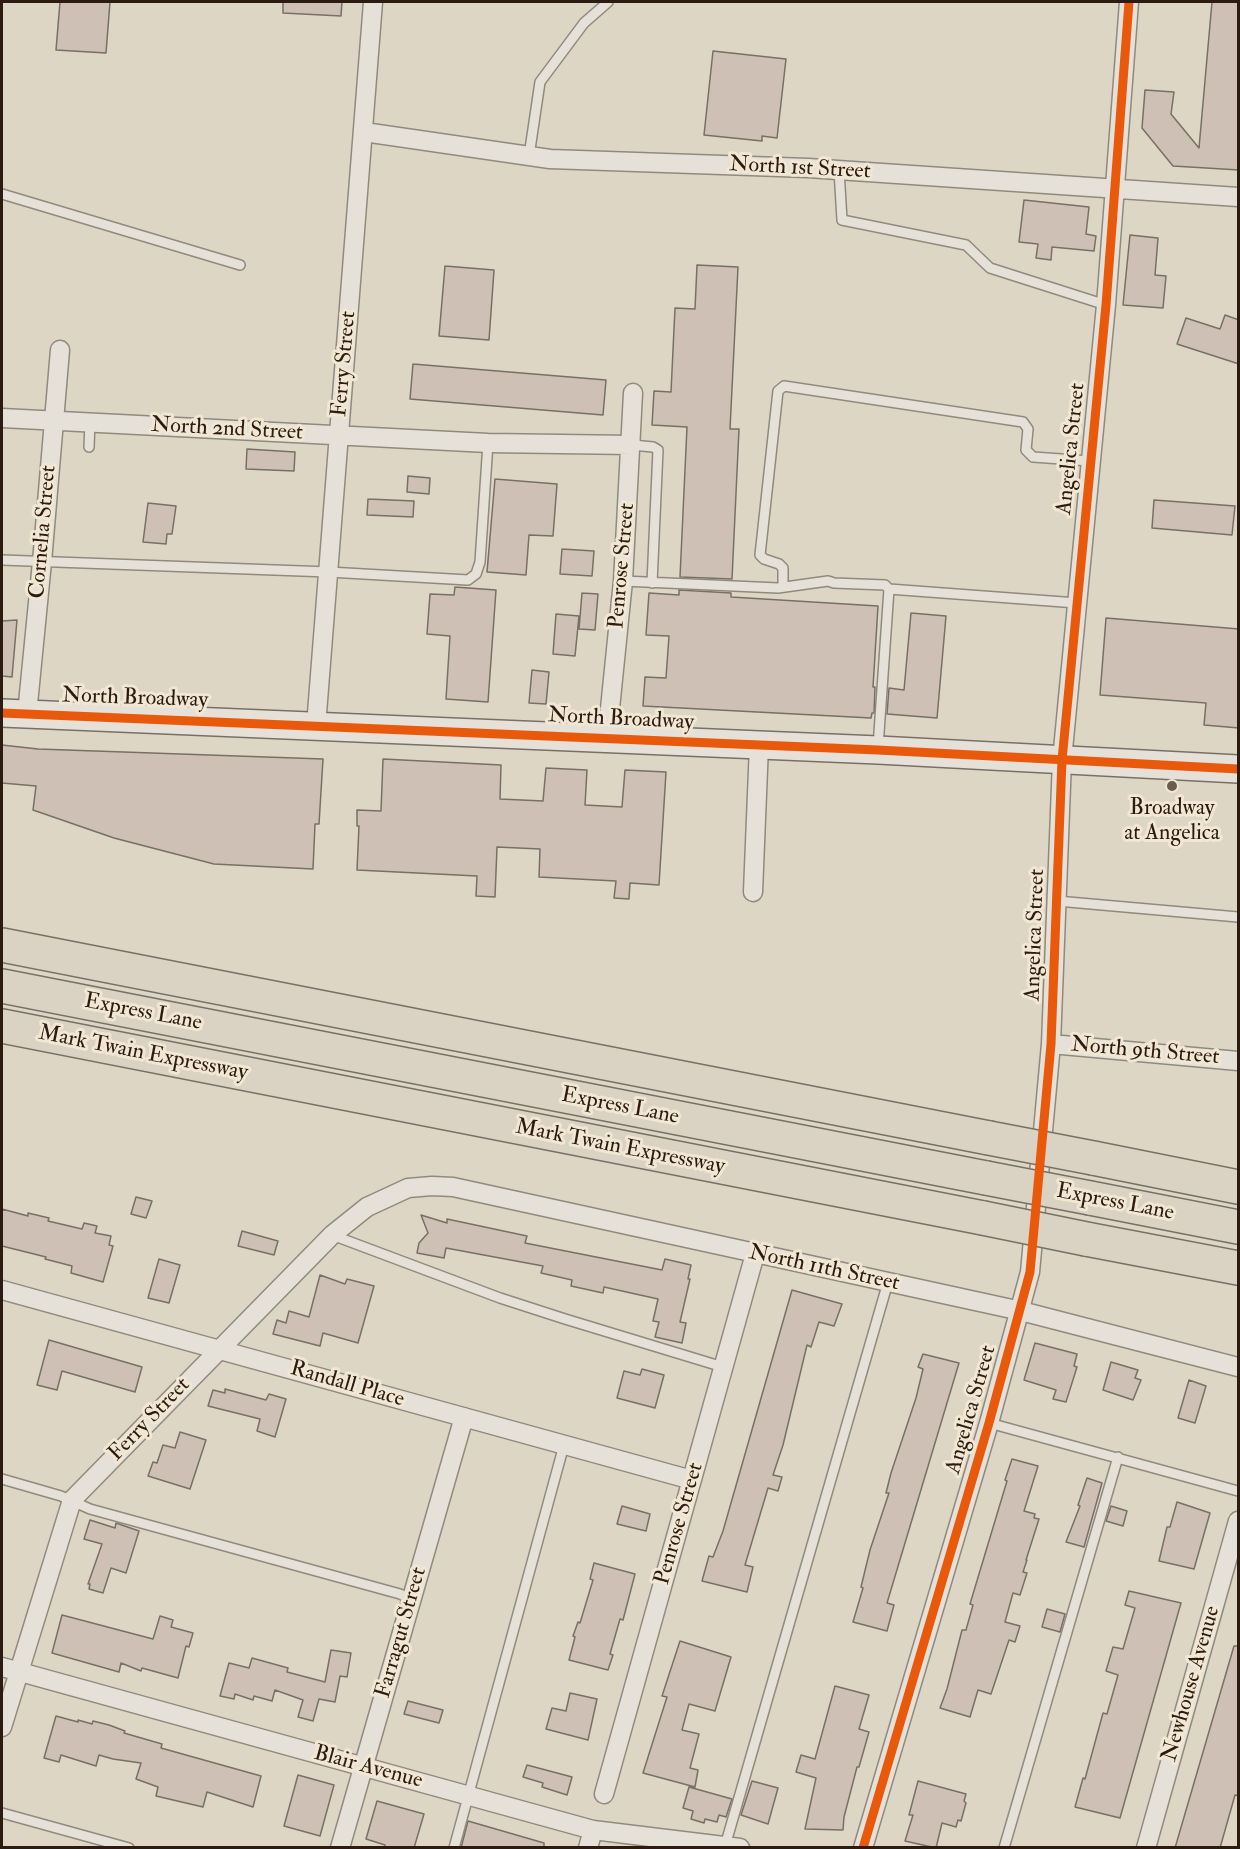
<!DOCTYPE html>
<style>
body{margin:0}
#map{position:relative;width:1240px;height:1849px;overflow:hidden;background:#ded6c4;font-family:"IM FELL Double Pica",serif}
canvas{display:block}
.frame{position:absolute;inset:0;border:3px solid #2b1b11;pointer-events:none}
</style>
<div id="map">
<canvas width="1240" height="1849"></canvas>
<div class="frame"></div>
</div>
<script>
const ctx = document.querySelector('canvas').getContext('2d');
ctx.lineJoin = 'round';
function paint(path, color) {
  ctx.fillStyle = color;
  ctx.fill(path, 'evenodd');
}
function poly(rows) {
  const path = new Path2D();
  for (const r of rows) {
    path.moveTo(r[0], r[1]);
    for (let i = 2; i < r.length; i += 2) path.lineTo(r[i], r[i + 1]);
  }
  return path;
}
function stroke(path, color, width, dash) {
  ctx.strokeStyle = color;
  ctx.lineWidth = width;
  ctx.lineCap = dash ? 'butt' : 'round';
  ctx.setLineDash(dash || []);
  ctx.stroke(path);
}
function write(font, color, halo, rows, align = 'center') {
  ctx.font = font + ' "IM FELL Double Pica",serif';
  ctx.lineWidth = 6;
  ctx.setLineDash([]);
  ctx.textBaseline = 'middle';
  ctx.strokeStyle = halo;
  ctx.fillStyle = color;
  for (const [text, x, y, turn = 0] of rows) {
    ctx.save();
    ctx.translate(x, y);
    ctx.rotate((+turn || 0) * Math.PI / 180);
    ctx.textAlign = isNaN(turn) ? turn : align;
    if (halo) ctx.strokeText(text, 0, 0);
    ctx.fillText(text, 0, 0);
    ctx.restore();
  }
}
const building = poly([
 [60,2,110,2,106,53,56,50,60,2],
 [283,2,342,2,341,16,283,13,283,2],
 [1212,2,1239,2,1239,170,1173,166,1142,128,1145,90,1174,92,1171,114,1199,148,1212,2],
 [713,51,786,59,777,138,762,136,762,141,704,135,713,51],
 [1024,200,1089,207,1086,234,1096,236,1094,251,1052,247,1051,260,1036,258,1038,244,1019,242,1024,200],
 [1130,235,1158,238,1155,275,1166,276,1163,308,1123,305,1130,235],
 [697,265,738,267,730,429,739,429,732,579,680,577,687,427,652,425,654,391,671,392,675,308,695,309,697,265],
 [445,266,494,270,489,340,439,336,445,266],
 [1225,315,1239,320,1239,364,1177,344,1186,318,1220,329,1225,315],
 [413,364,606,380,603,415,410,399,413,364],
 [247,449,295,452,294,471,246,469,247,449],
 [408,476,430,478,429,494,407,492,408,476],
 [495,479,557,484,553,536,529,535,526,575,487,572,495,479],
 [368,499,414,501,413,517,367,515,368,499],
 [1154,500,1235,506,1232,535,1152,528,1154,500],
 [148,503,176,506,172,534,167,534,166,544,143,542,148,503],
 [562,549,594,551,592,576,560,574,562,549],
 [455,587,496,590,488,702,446,699,450,636,427,634,430,594,454,595,455,587],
 [679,590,731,593,731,597,878,606,873,687,875,687,874,713,872,713,871,718,643,706,645,677,666,678,669,636,646,635,649,593,679,595,679,590],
 [582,593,598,594,595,630,579,629,582,593],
 [911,613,946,616,937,718,887,714,889,688,904,690,911,613],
 [556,614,579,616,575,656,553,654,556,614],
 [1106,618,1239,629,1239,728,1204,725,1206,703,1100,695,1106,618],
 [17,620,12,677,2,676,2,621,17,620],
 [532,670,549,672,546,704,529,703,532,670],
 [2,745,38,749,323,759,319,824,315,824,313,869,214,864,114,838,33,810,36,786,2,783,2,745],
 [383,759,501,765,500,799,543,801,546,768,587,770,585,805,622,807,625,770,666,772,659,885,630,883,629,899,614,898,616,881,539,877,540,849,497,847,495,897,476,896,477,876,357,870,359,826,357,826,357,810,381,811,383,759],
 [136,1197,152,1201,146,1218,131,1214,136,1197],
 [2,1209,28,1216,28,1213,49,1218,48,1221,82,1229,84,1223,97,1226,95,1233,111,1236,109,1245,113,1246,103,1282,71,1273,72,1266,45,1259,46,1257,2,1246,2,1209],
 [421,1215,447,1223,447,1219,527,1236,525,1243,662,1270,665,1259,691,1265,688,1279,690,1279,680,1322,686,1323,682,1343,655,1337,659,1322,653,1321,658,1299,604,1287,603,1293,571,1286,572,1280,541,1273,543,1266,446,1248,444,1258,417,1253,419,1243,428,1233,421,1215],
 [242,1231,278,1241,274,1255,238,1246,242,1231],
 [159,1259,180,1265,169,1303,148,1298,159,1259],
 [320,1275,345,1284,347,1279,374,1286,358,1343,323,1333,320,1346,273,1334,277,1320,286,1323,289,1311,309,1317,320,1275],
 [792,1290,842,1304,834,1326,819,1322,811,1347,807,1345,783,1445,773,1475,782,1477,778,1491,768,1488,745,1565,753,1567,747,1592,702,1581,709,1556,713,1557,723,1531,792,1290],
 [49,1340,142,1367,135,1392,62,1371,57,1390,37,1385,49,1340],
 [1035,1343,1077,1354,1074,1366,1077,1367,1066,1402,1053,1399,1056,1390,1024,1380,1035,1343],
 [923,1354,959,1363,887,1603,894,1605,887,1631,853,1622,863,1588,861,1587,870,1550,889,1493,886,1493,891,1473,916,1398,923,1369,918,1367,923,1354],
 [1111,1362,1138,1370,1135,1378,1141,1380,1133,1400,1103,1390,1111,1362],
 [642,1369,664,1375,655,1408,617,1398,624,1371,640,1375,642,1369],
 [1189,1380,1206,1386,1195,1423,1178,1418,1189,1380],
 [225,1389,266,1400,269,1394,286,1399,275,1437,257,1431,260,1419,208,1406,213,1390,225,1393,225,1389],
 [180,1432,206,1440,190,1489,148,1476,153,1462,157,1463,163,1445,175,1448,180,1432],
 [1012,1459,1038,1466,1024,1511,1035,1514,1034,1518,1039,1519,1026,1560,1027,1560,1023,1572,1027,1573,1020,1595,1013,1593,1005,1622,1020,1626,1015,1642,1009,1640,991,1694,978,1690,970,1717,940,1708,947,1689,962,1630,966,1630,973,1605,970,1604,1007,1481,1005,1480,1012,1459],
 [1087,1478,1102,1483,1084,1547,1066,1542,1080,1506,1078,1505,1087,1478],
 [1177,1502,1210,1513,1194,1569,1159,1561,1167,1527,1170,1527,1177,1502],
 [622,1506,650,1514,646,1531,617,1524,622,1506],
 [1111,1506,1127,1511,1123,1526,1106,1521,1111,1506],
 [90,1520,115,1528,116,1523,139,1531,126,1573,111,1568,103,1593,89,1589,90,1584,88,1584,102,1544,84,1539,90,1520],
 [594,1563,635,1574,623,1620,620,1619,610,1654,613,1655,608,1670,569,1660,575,1637,573,1636,578,1622,580,1623,593,1580,590,1579,594,1563],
 [1129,1591,1181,1603,1120,1818,1075,1807,1083,1778,1085,1779,1103,1713,1107,1714,1118,1675,1106,1671,1113,1647,1123,1649,1135,1608,1125,1605,1129,1591],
 [1047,1609,1065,1614,1060,1632,1042,1627,1047,1609],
 [62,1615,153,1639,160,1616,173,1620,171,1627,193,1633,189,1647,186,1646,178,1678,142,1668,141,1671,121,1663,119,1672,52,1653,62,1615],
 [680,1641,731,1657,715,1711,689,1704,682,1730,699,1734,690,1768,698,1770,695,1787,643,1773,667,1697,662,1696,680,1641],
 [1234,1646,1239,1646,1239,1796,1235,1795,1220,1848,1175,1848,1234,1646],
 [331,1650,351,1653,347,1677,340,1676,335,1702,319,1699,313,1721,298,1717,303,1700,275,1690,272,1701,254,1696,253,1700,235,1694,234,1699,220,1696,229,1663,249,1668,252,1658,288,1668,287,1672,325,1682,331,1650],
 [835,1686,869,1695,859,1729,869,1732,859,1767,857,1767,844,1817,843,1830,805,1829,816,1778,796,1772,801,1755,815,1759,835,1686],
 [570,1693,597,1699,588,1740,546,1729,552,1708,566,1711,570,1693],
 [408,1701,443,1710,439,1723,404,1714,408,1701],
 [56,1716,78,1722,78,1720,92,1724,93,1721,109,1725,125,1731,124,1733,162,1744,161,1748,261,1776,253,1807,207,1792,203,1807,156,1796,158,1787,136,1779,141,1763,113,1759,99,1755,96,1766,61,1755,59,1762,44,1758,56,1716],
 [527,1765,572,1777,567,1795,542,1787,543,1783,523,1777,527,1765],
 [298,1775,334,1785,320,1836,284,1826,298,1775],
 [752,1781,778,1788,768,1824,741,1815,752,1781],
 [918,1781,966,1794,964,1801,966,1803,961,1821,958,1820,956,1827,942,1823,936,1848,905,1841,913,1815,909,1815,918,1781],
 [689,1787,732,1799,726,1817,719,1815,717,1822,705,1819,704,1823,691,1819,693,1811,683,1808,689,1787],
 [377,1801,424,1814,414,1848,385,1848,385,1845,366,1839,377,1801],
 [468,1821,544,1843,544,1848,461,1848,468,1821]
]);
paint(building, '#cfc0b5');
stroke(building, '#777066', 1.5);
const lane = poly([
 [529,156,540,82,584,23,608,2],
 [839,170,842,220,966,245,990,268,1106,305],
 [2,194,240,265],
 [632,445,653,447,658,450,652,583],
 [89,447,90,422],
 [2,560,329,572,468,580,476,574,480,562,488,443],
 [623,581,778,588,828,581,834,583,885,585,889,589],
 [783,587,783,568,779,564,764,559,760,555,778,391,784,386,1023,422,1028,429,1026,450,1033,457,1090,461],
 [878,747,889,589,1077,603],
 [1057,901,1238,917],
 [332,1235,500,1298,565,1319,723,1367],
 [989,1423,1238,1491],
 [2,1479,61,1496,90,1509,400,1594,412,1600],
 [2,1813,129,1848],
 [725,1846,888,1282],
 [454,1848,564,1445],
 [1004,1848,1118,1457]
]);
const street = poly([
 [364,132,550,159,808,168,1238,197],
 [2,418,488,443,632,445],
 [27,714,42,562,60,350],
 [316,726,373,2],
 [607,738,623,581,633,393],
 [753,892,759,745],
 [1051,1044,1238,1061],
 [2,1290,692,1480],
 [2,1667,593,1830,740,1848],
 [2,1727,72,1500,332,1235,367,1207,408,1188,432,1186,453,1187,1021,1311,1238,1367],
 [604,1794,755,1254],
 [340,1848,464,1417],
 [588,1848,593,1830],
 [863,1848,989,1423,1030,1272,1051,1044,1062,760,1106,305,1129,2],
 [1146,1848,1238,1521]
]);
const secondary = poly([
 [2,713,878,750,1238,769]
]);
const highway = poly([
 [2,945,989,1138],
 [2,986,986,1178],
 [2,1026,983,1218],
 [1093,1158,1238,1187],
 [1090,1198,1238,1227],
 [1086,1239,1238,1268]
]);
stroke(lane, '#908a7e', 12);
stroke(street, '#908a7e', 21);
stroke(secondary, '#777066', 30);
stroke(highway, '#777066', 36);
stroke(lane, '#e6e1d8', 9);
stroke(street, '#e6e1d8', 18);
stroke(secondary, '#e6e1d8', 27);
stroke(highway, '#dad2c3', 33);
const highwayBridge = poly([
 [989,1138,1093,1158],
 [986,1178,1090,1198],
 [983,1218,1086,1239]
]);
stroke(highwayBridge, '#777066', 36, []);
stroke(highwayBridge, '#dad2c3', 33);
stroke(poly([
 [2,713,878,750,1238,769],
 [863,1848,989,1423,1030,1272,1051,1044,1062,760,1106,305,1129,2]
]), '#e8590c', 9);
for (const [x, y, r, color] of [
 [1172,786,6,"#6a5c50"]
]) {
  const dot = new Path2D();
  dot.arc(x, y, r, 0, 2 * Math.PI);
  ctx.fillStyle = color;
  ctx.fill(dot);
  stroke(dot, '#f1e7d2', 2);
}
write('22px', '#2b1b11', '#f1e7d2', [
 ["North 1st Street",800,169,3],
 ["Ferry Street",345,364,-85],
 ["North 2nd Street",227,430,3],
 ["Angelica Street",1072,449,-84],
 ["Cornelia Street",44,532,-85],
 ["Penrose Street",623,566,-85],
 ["North Broadway",135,699,2],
 ["North Broadway",621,720,3],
 ["Angelica Street",1036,935,-88],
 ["Express Lane",143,1013,11],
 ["North 9th Street",1145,1052,5],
 ["Mark Twain Expressway",143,1054,11],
 ["Express Lane",620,1107,11],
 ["Mark Twain Expressway",620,1148,11],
 ["Express Lane",1115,1203,11],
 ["North 11th Street",824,1269,12],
 ["Randall Place",347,1385,16],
 ["Angelica Street",972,1410,-74],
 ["Ferry Street",150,1420,-46],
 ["Penrose Street",680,1524,-74],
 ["Farragut Street",402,1633,-74],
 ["Newhouse Avenue",1192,1684,-74],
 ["Blair Avenue",368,1768,15]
]);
write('22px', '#2b1b11', '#f1e7d2', [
 ["Broadway",1172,809],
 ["at Angelica",1172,834]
]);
</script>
